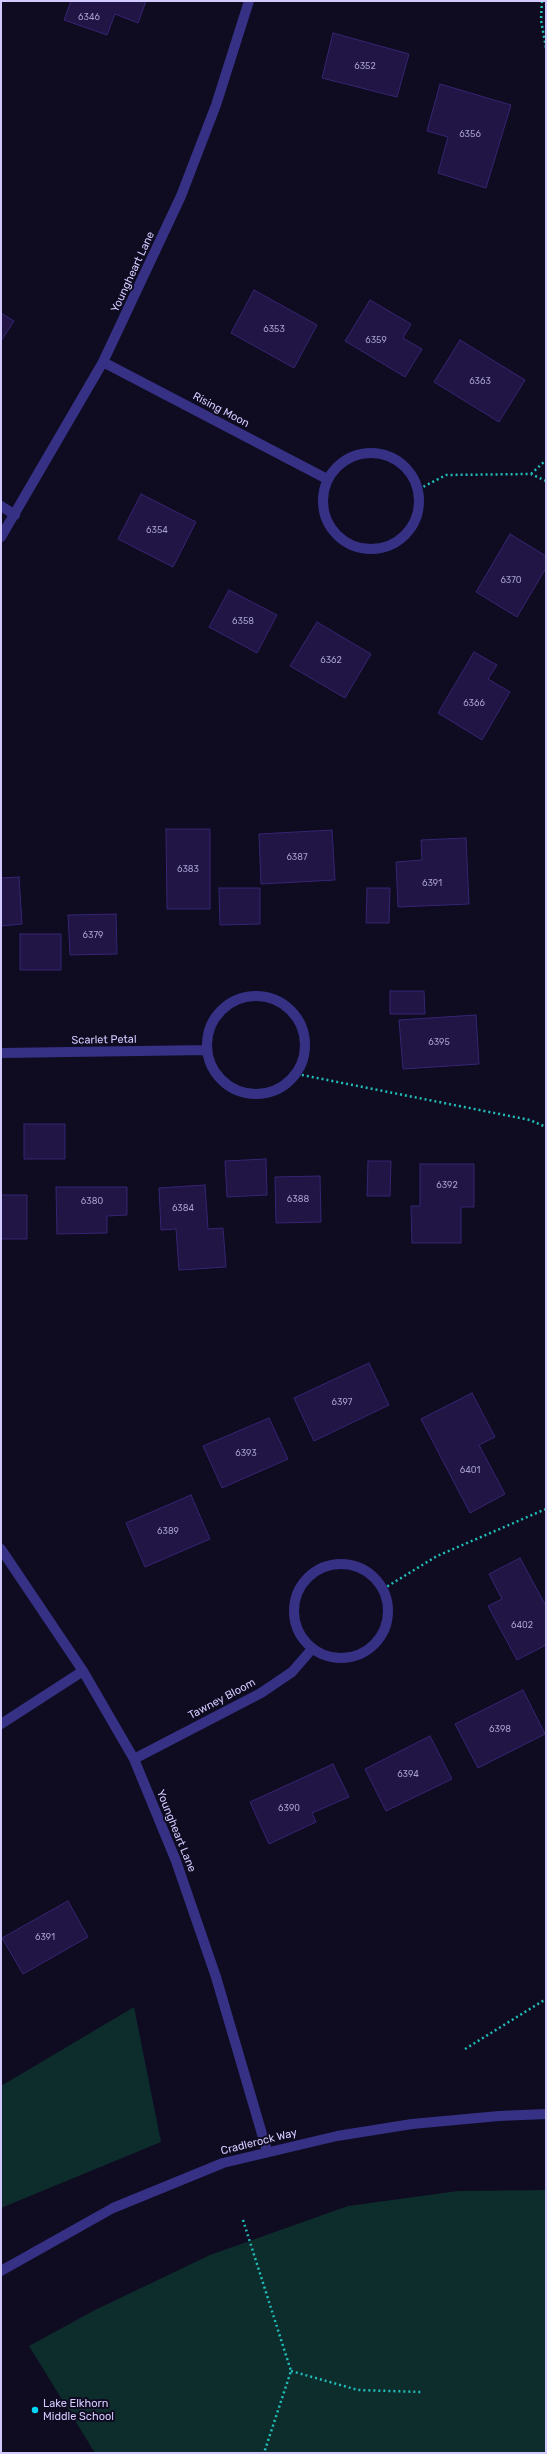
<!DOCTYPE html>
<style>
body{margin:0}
#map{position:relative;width:547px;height:2454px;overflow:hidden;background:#0f0b21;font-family:Rubik,sans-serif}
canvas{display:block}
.frame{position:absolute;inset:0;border:2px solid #d3cbff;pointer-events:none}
</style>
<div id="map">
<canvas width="547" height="2454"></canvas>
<div class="frame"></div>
</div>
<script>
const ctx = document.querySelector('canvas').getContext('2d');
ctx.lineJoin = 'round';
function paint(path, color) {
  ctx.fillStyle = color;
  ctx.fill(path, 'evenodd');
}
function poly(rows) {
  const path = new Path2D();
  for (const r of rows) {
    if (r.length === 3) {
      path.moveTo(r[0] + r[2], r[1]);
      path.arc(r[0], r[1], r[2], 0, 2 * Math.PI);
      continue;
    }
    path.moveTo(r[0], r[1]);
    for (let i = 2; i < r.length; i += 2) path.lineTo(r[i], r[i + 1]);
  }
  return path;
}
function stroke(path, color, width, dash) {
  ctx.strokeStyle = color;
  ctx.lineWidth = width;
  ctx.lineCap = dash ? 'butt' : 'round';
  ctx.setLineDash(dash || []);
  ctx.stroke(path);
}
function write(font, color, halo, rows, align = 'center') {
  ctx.font = font + ' Rubik,sans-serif';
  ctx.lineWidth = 4;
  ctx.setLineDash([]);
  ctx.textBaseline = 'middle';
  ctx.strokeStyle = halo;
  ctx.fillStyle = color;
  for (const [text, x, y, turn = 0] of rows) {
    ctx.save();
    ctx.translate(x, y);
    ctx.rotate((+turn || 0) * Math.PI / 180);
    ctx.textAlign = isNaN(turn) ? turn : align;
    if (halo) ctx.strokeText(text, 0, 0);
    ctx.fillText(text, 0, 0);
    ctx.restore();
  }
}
paint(poly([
 [134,2007,161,2142,1,2208,1,2086],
 [546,2190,546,2453,95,2453,29,2346,95,2310,210,2255,348,2206,458,2191]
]), '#0d2c2c');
const building = poly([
 [71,1,146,1,138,23,115,14,107,35,64,20,71,1],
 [333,33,409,54,397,97,322,78,333,33],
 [440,84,511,105,486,188,438,173,448,137,427,131,440,84],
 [254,290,317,325,294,368,231,333,254,290],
 [370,300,411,324,403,338,422,349,405,377,345,341,370,300],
 [1,313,14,321,1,341,1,313],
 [460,340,525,380,499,422,434,382,460,340],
 [141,494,196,522,173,567,118,539,141,494],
 [510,534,546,556,546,568,517,617,476,592,510,534],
 [229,590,277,615,257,653,209,627,229,590],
 [317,622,371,654,345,698,290,666,317,622],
 [474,652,497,665,488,679,510,692,482,740,438,713,474,652],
 [166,829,210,829,210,909,167,909,166,829],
 [332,830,335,880,261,884,259,834,332,830],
 [466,838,469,904,398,907,396,862,422,860,421,840,466,838],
 [19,877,22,924,1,926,1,878,19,877],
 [219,888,260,888,260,924,220,925,219,888],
 [367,888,390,888,389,923,366,923,367,888],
 [116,914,117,954,70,955,68,915,116,914],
 [20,934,61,934,61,970,20,970,20,934],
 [390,991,424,991,425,1014,390,1014,390,991],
 [476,1015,479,1064,403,1069,399,1020,476,1015],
 [24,1124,65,1124,65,1159,24,1159,24,1124],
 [266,1159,267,1195,227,1197,225,1161,266,1159],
 [368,1161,391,1161,390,1196,367,1196,368,1161],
 [420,1164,474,1164,474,1207,461,1207,461,1243,412,1243,411,1206,420,1206,420,1164],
 [320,1176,321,1222,276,1223,275,1177,320,1176],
 [205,1185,208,1229,223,1228,226,1267,179,1270,176,1229,161,1230,159,1188,205,1185],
 [56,1187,127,1187,127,1215,107,1216,107,1233,57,1234,56,1187],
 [1,1195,27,1195,27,1239,1,1239,1,1195],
 [369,1363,389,1405,314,1441,294,1398,369,1363],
 [472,1393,495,1437,479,1445,505,1494,470,1513,421,1419,472,1393],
 [269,1418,288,1459,222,1488,203,1446,269,1418],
 [191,1495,210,1539,145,1567,126,1523,191,1495],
 [520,1558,546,1606,546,1645,517,1660,488,1606,502,1599,489,1574,520,1558],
 [523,1690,545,1734,478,1768,455,1724,523,1690],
 [430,1736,452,1779,386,1811,365,1769,430,1736],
 [333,1764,349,1797,312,1813,316,1822,269,1844,250,1802,333,1764],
 [68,1901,88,1937,23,1974,2,1938,68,1901]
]);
paint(building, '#201544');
stroke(building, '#362573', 1);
stroke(poly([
 [542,1,541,20,546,48],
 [531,474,546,460],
 [419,489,446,475,531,474,546,481],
 [297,1074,530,1120,546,1127],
 [383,1589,437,1556,546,1509],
 [465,2049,546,1999],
 [243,2220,291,2371,264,2453],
 [291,2371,358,2390,421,2392]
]), '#21bdb8', 2.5, [2, 3]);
stroke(poly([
 [103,362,327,479],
 [371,501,48],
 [1,506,15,515],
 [1,537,103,362,181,196,216,105,249,1],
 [256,1045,49],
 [1,1053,207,1050],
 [1,1549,83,1671,134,1759,176,1861,216,1977,267,2151],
 [341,1611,47],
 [1,1724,83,1671],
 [134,1759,261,1693,292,1672,312,1649],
 [1,2271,113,2208,223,2163,337,2136,412,2124,499,2116,546,2114]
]), '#363185', 10);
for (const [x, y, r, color] of [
 [35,2410,4,"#00d7f6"]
]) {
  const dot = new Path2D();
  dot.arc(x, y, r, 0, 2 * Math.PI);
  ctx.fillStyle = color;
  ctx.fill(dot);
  stroke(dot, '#0f0b21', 1.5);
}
write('9px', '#a69ed0', null, [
 ["6346",89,17],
 ["6352",365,66],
 ["6356",470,134],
 ["6353",274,329],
 ["6359",376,340],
 ["6363",480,381],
 ["6354",157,530],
 ["6370",511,580],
 ["6358",243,621],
 ["6362",331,660],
 ["6366",474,703],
 ["6387",297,857],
 ["6383",188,869],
 ["6391",432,883],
 ["6379",93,935],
 ["6395",439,1042],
 ["6392",447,1185],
 ["6388",298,1199],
 ["6380",92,1201],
 ["6384",183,1208],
 ["6397",342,1402],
 ["6393",246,1453],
 ["6401",470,1470],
 ["6389",168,1531],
 ["6402",522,1625],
 ["6398",500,1729],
 ["6394",408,1774],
 ["6390",289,1808],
 ["6391",45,1937]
]);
write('11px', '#d3cbff', '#0f0b21', [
 ["Youngheart Lane",133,272,-65],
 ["Rising Moon",221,410,28],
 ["Scarlet Petal",104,1040,-1],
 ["Tawney Bloom",222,1699,-28],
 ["Youngheart Lane",176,1831,68],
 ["Cradlerock Way",259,2142,-14]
]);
write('11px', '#d3cbff', '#0f0b21', [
 ["Lake Elkhorn",43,2404],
 ["Middle School",43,2417]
], 'left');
</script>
